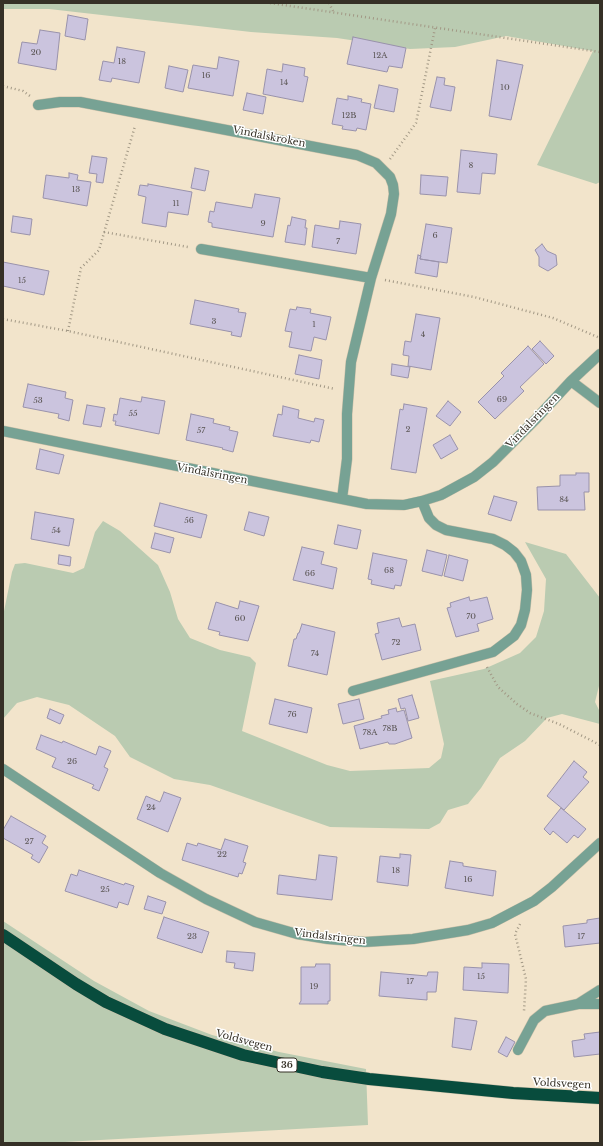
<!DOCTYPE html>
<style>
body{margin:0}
#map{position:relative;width:603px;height:1146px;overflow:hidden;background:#f2e4cb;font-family:"Libre Baskerville",serif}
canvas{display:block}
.frame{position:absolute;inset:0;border:4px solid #353026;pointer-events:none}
</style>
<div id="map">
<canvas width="603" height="1146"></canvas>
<div class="frame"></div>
</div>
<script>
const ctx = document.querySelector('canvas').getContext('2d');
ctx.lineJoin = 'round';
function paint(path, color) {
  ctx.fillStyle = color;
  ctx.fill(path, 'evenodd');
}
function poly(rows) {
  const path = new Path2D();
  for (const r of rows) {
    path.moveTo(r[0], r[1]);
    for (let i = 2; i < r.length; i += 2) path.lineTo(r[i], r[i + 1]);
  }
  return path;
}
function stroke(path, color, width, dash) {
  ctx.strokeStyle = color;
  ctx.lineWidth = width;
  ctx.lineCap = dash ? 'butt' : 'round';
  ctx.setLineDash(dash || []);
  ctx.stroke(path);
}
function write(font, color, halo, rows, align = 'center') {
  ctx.font = font + ' "Libre Baskerville",serif';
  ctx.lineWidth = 3;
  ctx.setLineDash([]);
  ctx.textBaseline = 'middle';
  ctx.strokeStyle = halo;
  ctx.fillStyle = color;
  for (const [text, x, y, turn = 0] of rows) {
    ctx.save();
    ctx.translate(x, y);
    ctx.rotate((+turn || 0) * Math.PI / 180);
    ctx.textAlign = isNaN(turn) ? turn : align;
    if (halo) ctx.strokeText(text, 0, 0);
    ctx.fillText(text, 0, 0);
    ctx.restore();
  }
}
paint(poly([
 [3,3,600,3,600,182,596,184,537,165,593,51,506,36,455,47,410,49,337,38,251,32,49,9,3,9],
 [103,521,120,531,158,565,170,592,178,619,190,638,220,650,250,657,256,663,242,731,327,765,350,771,429,768,441,758,444,744,430,681,484,669,520,653,536,637,544,611,546,579,525,542,566,554,600,598,600,682,595,702,600,712,600,724,562,714,547,718,525,741,500,758,481,788,468,804,448,810,440,823,429,829,330,827,210,785,174,779,130,757,115,736,69,705,37,697,17,703,3,719,3,616,12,572,15,564,25,563,73,573,84,568,95,532],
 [3,921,94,981,149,1011,212,1035,279,1052,366,1069,368,1125,47,1143,3,1143]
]), '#bacbb1');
const building = poly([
 [68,15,88,19,85,40,65,36,68,15],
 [40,30,60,33,56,70,18,63,22,42,37,44,40,30],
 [353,37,406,48,402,68,389,66,387,72,347,64,353,37],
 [117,47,145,52,139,83,112,78,111,82,99,80,103,61,114,63,117,47],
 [219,57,239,61,233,96,188,88,193,65,217,69,219,57],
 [497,60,523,65,511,120,489,116,497,60],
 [283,64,305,68,304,76,308,77,303,102,263,94,267,69,282,72,283,64],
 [169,66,188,70,183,92,165,88,169,66],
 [437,77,445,78,444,85,455,87,451,111,430,107,437,77],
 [379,85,398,89,394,112,374,108,379,85],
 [247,93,266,97,263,114,243,110,247,93],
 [348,96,362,99,361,102,371,104,366,130,357,128,356,131,342,129,343,126,332,124,337,98,348,100,348,96],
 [461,150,497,154,495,174,482,173,480,194,457,192,461,150],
 [92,156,107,158,103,183,96,182,97,174,89,173,92,156],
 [195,168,209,171,205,191,191,188,195,168],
 [69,173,78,175,77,180,91,182,87,206,43,198,46,175,69,178,69,173],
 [421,175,448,177,446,196,420,194,421,175],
 [148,184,192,192,188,215,168,212,166,227,142,223,146,197,138,195,140,185,148,186,148,184],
 [255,194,280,198,273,237,212,227,212,223,208,222,210,211,214,212,216,202,252,208,255,194],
 [13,216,32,219,30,235,11,232,13,216],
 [292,217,306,220,305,228,307,228,305,245,285,242,288,225,290,226,292,217],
 [340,221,361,224,356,254,312,247,315,225,339,229,340,221],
 [426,224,452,228,447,263,420,259,426,224],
 [542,244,547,251,556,255,557,265,548,271,539,266,539,257,535,250,542,244],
 [418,255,421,256,420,259,439,262,437,277,415,273,418,255],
 [3,262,49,271,44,295,3,286,3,262],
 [195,300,239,309,238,312,246,313,241,337,231,335,232,332,190,324,195,300],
 [297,307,311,309,310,313,331,317,326,340,314,337,311,351,289,347,292,332,285,331,290,309,296,310,297,307],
 [416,314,440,318,431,370,408,366,409,356,403,355,405,341,411,342,416,314],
 [540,341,554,356,546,364,532,349,540,341],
 [528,346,544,364,520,387,524,391,495,419,478,402,504,376,501,373,528,346],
 [299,355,322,360,319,379,295,374,299,355],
 [392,364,410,367,408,378,391,375,392,364],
 [28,384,66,392,65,398,73,400,69,421,58,418,59,414,23,407,28,384],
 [142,397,165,401,159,434,115,425,116,421,113,421,114,414,117,415,120,398,141,402,142,397],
 [448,401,461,412,450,426,436,416,448,401],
 [404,404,427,408,416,473,391,469,400,409,403,410,404,404],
 [87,405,105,408,101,427,83,424,87,405],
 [283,406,299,410,298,418,314,422,315,418,324,420,319,442,311,440,310,443,273,436,278,414,282,415,283,406],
 [191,414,214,419,213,423,230,427,229,430,238,432,233,452,222,449,223,448,186,440,191,414],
 [450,435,458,449,441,459,433,445,450,435],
 [40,449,64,455,59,474,36,469,40,449],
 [576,473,589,473,589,492,584,492,585,510,538,510,537,487,560,486,560,475,576,475,576,473],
 [494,496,517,502,511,521,488,514,494,496],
 [160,503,207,515,201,538,154,526,160,503],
 [35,512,74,519,69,546,31,539,35,512],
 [249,512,269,517,264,536,244,530,249,512],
 [338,525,361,530,357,549,334,544,338,525],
 [155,533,174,538,170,553,151,548,155,533],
 [302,547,324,552,321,564,337,568,333,589,293,580,302,547],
 [427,550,447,555,442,576,422,571,427,550],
 [373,553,407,560,401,586,395,585,394,589,371,584,372,580,368,579,373,553],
 [59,555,71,557,70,566,58,564,59,555],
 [449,555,468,560,463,581,444,576,449,555],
 [469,597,470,601,487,597,493,619,477,624,479,631,456,637,447,608,451,607,450,603,469,597],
 [240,601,259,606,248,641,219,635,220,632,208,629,216,602,238,609,240,601],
 [399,618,402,627,415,624,421,650,382,660,375,634,379,633,377,623,399,618],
 [302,624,335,632,327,675,288,666,294,639,296,639,298,633,299,633,302,624],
 [412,695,419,718,408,721,405,708,401,709,398,699,412,695],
 [275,699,312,708,307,733,269,724,275,699],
 [359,699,364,719,343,724,338,704,359,699],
 [396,708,397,712,404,710,412,738,395,744,389,744,388,742,360,749,354,726,382,718,381,716,389,714,388,710,396,708],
 [50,709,64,715,60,724,47,718,50,709],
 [41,735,62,743,63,741,96,755,99,746,111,751,104,767,108,769,99,791,92,788,94,785,52,767,56,758,36,749,41,735],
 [574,761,587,772,583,777,589,782,564,810,547,796,574,761],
 [164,792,181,798,168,832,137,819,146,796,160,802,164,792],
 [561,808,586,829,578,838,574,835,567,843,553,831,550,835,544,829,561,808],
 [11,816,46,836,42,843,48,847,39,863,31,858,33,855,3,838,3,830,11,816],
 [225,839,248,846,243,862,246,863,242,874,239,873,238,877,182,860,187,843,197,846,198,843,221,850,225,839],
 [400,854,411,855,408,886,377,882,380,856,400,858,400,854],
 [319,855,337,857,332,900,277,894,279,875,316,880,319,855],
 [450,861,463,863,463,866,496,871,493,896,445,888,450,861],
 [79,870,124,885,125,883,134,886,128,905,119,902,117,908,65,891,71,874,77,876,79,870],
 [148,896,166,902,162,914,144,909,148,896],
 [164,917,209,932,202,953,157,938,164,917],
 [600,918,600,943,565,947,563,926,587,923,587,920,600,918],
 [227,951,255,953,253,971,234,968,235,963,226,962,227,951],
 [482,963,509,964,508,993,463,990,464,967,482,968,482,963],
 [316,964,330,964,330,1001,328,1001,328,1004,299,1004,301,1001,301,967,315,967,316,964],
 [381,972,427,976,428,972,438,972,436,992,427,992,427,1000,379,996,381,972],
 [455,1018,477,1021,471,1050,452,1047,455,1018],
 [600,1032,600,1054,574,1057,572,1041,585,1039,584,1034,600,1032],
 [506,1037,515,1042,507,1057,498,1052,506,1037]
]);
paint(building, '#cbc4de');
stroke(building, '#9992ab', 1);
const street = poly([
 [38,105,60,102,80,102,357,155,376,163,390,177,393,185,394,194,391,214,371,278,351,362,347,414,347,459,342,499],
 [201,249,371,278],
 [571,381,600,354],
 [3,431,367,504,404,505,422,501,441,495,474,477,493,462,535,420,571,381,600,403],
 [353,691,493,652,514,636,521,625,525,610,527,590,526,575,521,561,514,552,505,545,493,539,446,530,436,525,429,518,422,501],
 [3,769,160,873,206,899,255,922,297,934,328,939,365,942,413,939,468,930,492,923,534,901,552,887,600,843],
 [578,1004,600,990],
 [518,1050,534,1020,545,1011,578,1004,600,1004]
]);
const highway = poly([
 [3,935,76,984,106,1002,165,1029,243,1055,322,1072,369,1079,513,1093,600,1098]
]);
stroke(street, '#ccc0aa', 11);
stroke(highway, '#ccc0aa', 13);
stroke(poly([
 [270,3,600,52],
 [329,3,333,11],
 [3,86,23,91,30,96],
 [390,159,416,123,435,28],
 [104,232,188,247],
 [385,280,474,297,553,318,600,338],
 [3,319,68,331,335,389],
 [68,331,81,268,99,250,135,126],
 [487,667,498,687,517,704,530,713,559,724,600,745],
 [520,924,515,934,526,979,524,1011]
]), '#a29885', 2.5, [1, 3]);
stroke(street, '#77a294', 10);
stroke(highway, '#084c3d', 12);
write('8px', '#5a5554', null, [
 ["20",36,53],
 ["12A",380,56],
 ["18",122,62],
 ["16",206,76],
 ["14",284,83],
 ["10",505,88],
 ["12B",349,116],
 ["8",471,166],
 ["13",76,190],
 ["11",176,204],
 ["9",263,224],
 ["6",435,236],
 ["7",338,242],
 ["15",22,281],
 ["3",214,322],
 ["1",314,325],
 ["4",423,335],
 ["69",502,400],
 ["53",38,401],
 ["55",133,414],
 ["2",408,430],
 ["57",201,431],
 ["84",564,500],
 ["56",189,521],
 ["54",56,531],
 ["68",389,571],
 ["66",310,574],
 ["70",471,617],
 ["60",240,619],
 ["72",396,643],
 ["74",315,654],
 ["76",292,715],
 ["78B",390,729],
 ["78A",370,733],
 ["26",72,762],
 ["24",151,808],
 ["27",29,842],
 ["22",222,855],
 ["18",396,871],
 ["16",468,880],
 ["25",105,890],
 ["23",192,937],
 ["17",581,937],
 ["15",481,977],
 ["17",410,982],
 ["19",314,987]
]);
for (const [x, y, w] of [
 [287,1065,20]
]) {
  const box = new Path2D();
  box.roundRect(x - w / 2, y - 7, w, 14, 3);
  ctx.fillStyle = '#fff';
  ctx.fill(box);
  stroke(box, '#353026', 1);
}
write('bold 9px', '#353026', null, [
 ["36",287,1065]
]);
write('10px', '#353026', '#fff', [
 ["Vindalskroken",269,137,11],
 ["Vindalsringen",533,421,-46],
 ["Vindalsringen",212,474,11],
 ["Vindalsringen",330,937,7],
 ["Voldsvegen",244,1041,15],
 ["Voldsvegen",562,1084,3]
]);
</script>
